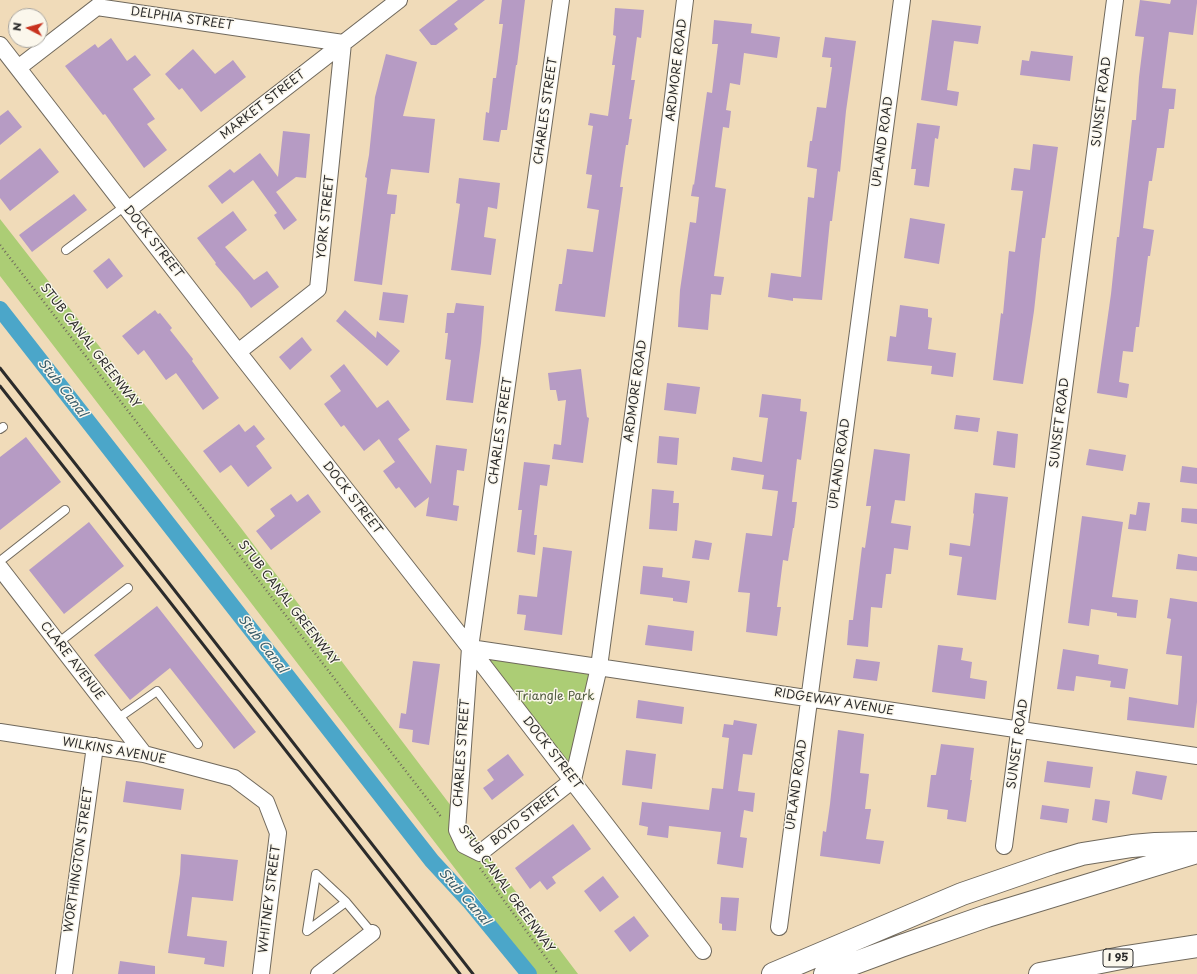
<!DOCTYPE html>
<style>
body{margin:0}
#map{position:relative;width:1197px;height:974px;overflow:hidden;background:#f0dbb9;font-family:"Playpen Sans",sans-serif}
canvas{display:block}
.north{position:absolute;left:8px;top:8px;width:40px;height:40px;box-sizing:border-box;background:#fbf7ec;border:1px solid #a8a59f;border-radius:50%;rotate:276deg;font-size:11px;font-weight:700;line-height:16px;text-align:center;color:#2b2b2b}
.north::after{content:'';display:block;margin:auto;width:14px;height:18px;background:#c8321e;clip-path:polygon(50% 0,100% 100%,50% 72%,0 100%)}
</style>
<div id="map">
<canvas width="1197" height="974"></canvas>
<div class="north">N</div>
</div>
<script>
const ctx = document.querySelector('canvas').getContext('2d');
ctx.lineJoin = 'round';
function paint(path, color) {
  ctx.fillStyle = color;
  ctx.fill(path, 'evenodd');
}
function poly(rows) {
  const path = new Path2D();
  for (const r of rows) {
    path.moveTo(r[0], r[1]);
    for (let i = 2; i < r.length; i += 2) path.lineTo(r[i], r[i + 1]);
  }
  return path;
}
function stroke(path, color, width, dash) {
  ctx.strokeStyle = color;
  ctx.lineWidth = width;
  ctx.lineCap = dash ? 'butt' : 'round';
  ctx.setLineDash(dash || []);
  ctx.stroke(path);
}
function write(font, color, halo, rows, align = 'center') {
  ctx.font = font + ' "Playpen Sans",sans-serif';
  ctx.lineWidth = 3;
  ctx.setLineDash([]);
  ctx.textBaseline = 'middle';
  ctx.strokeStyle = halo;
  ctx.fillStyle = color;
  for (const [text, x, y, turn = 0] of rows) {
    ctx.save();
    ctx.translate(x, y);
    ctx.rotate((+turn || 0) * Math.PI / 180);
    ctx.textAlign = isNaN(turn) ? turn : align;
    if (halo) ctx.strokeText(text, 0, 0);
    ctx.fillText(text, 0, 0);
    ctx.restore();
  }
}
paint(poly([
 [0,219,241,528,578,974,536,974,0,276],
 [470,648,599,667,573,780]
]), '#accd75');
stroke(poly([
 [0,309,432,861,469,901,529,974]
]), '#4ba6c9', 16);
paint(poly([
 [458,0,485,0,454,24,458,29,436,45,431,45,419,30],
 [502,0,525,0,517,65,516,65,507,130,501,130,499,142,483,140,486,112,489,113,493,78,496,78,503,24,499,24],
 [1140,0,1170,4,1171,0,1197,0,1197,3,1193,35,1169,32,1162,88,1176,89,1174,109,1169,109,1164,148,1157,148,1152,181,1149,181,1143,228,1154,230,1150,256,1148,256,1139,327,1136,327,1133,352,1123,351,1119,382,1129,384,1127,398,1097,393,1111,294,1117,237,1119,237,1132,120,1136,120,1139,77,1144,37,1135,36],
 [615,8,644,10,641,38,637,37,631,80,635,80,629,119,632,119,628,145,626,145,620,187,623,187,605,317,555,311,559,284,562,284,567,249,593,252,599,210,587,208,592,175,586,174,593,126,588,125,590,113,608,116,615,65,612,65,616,36,613,35],
 [714,20,752,24,751,33,780,37,777,58,744,53,740,85,730,83,726,110,731,111,729,128,723,127,715,187,726,189,714,276,724,277,721,295,711,294,708,330,678,327,680,290,690,222,696,223,699,197,691,196,693,184,694,185,707,92,712,93,718,44,712,44],
 [932,20,981,26,978,44,954,41,947,90,959,92,957,106,921,100],
 [825,37,856,41,846,111,840,172,838,171,832,221,830,221,822,300,793,298,793,301,768,297,771,273,801,277,808,197,814,198,817,169,807,167,810,141,812,141,817,107,826,108,832,67,830,67,831,58,822,57],
 [111,38,127,61,135,55,151,75,133,89,155,119,147,124,167,150,144,168,105,114,103,115,65,66,95,44,98,48],
 [193,49,215,74,233,60,246,77,201,112,182,88,179,90,165,74],
 [1031,51,1073,56,1070,81,1020,75,1022,60,1029,61],
 [386,54,417,62,403,116,435,119,429,173,391,169,387,194,397,195,395,214,391,214,382,285,354,281,367,178,365,177,369,155,375,97],
 [8,110,22,127,0,145,0,116],
 [917,123,940,126,938,139,935,138,929,187,914,185,916,169,911,169],
 [283,131,310,134,306,178,296,177,276,192,297,220,284,230,274,215,277,213,253,180,222,204,208,186,230,169,234,173,260,153,278,177],
 [1033,144,1058,147,1045,238,1042,238,1034,311,1023,384,993,380,1001,313,1003,314,1009,251,1015,252,1023,191,1011,190,1014,168,1030,170],
 [40,148,59,172,10,211,0,198,0,180],
 [459,178,500,183,497,209,488,207,484,237,496,239,491,275,451,270,460,204,456,203],
 [74,194,87,210,32,252,19,235],
 [233,211,247,230,225,247,254,280,267,271,279,287,251,308,240,293,215,264,216,263,197,238],
 [910,218,945,224,939,264,904,258],
 [109,258,123,276,107,289,93,271],
 [383,292,408,295,404,323,379,320],
 [456,303,484,306,481,343,473,403,446,400,451,360,445,359,448,333,445,333,447,313,454,313],
 [900,305,928,309,928,317,932,318,928,349,956,353,953,377,931,374,932,366,887,361,890,336,896,337],
 [155,310,158,314,160,313,172,328,170,330,193,359,192,361,219,398,203,410,176,373,166,380,144,350,138,355,122,336],
 [345,310,376,338,377,331,400,351,387,366,336,321],
 [302,337,312,350,290,370,279,357],
 [344,364,377,408,388,400,410,430,398,439,431,484,436,445,467,449,464,471,457,470,453,505,459,506,457,521,426,516,429,497,415,508,399,487,396,489,383,471,395,462,379,439,364,451,344,425,341,427,324,404,341,391,330,376],
 [581,369,587,417,589,418,583,463,552,459,554,444,561,445,566,400,558,401,556,390,550,390,548,373],
 [667,383,700,387,696,414,664,410],
 [762,394,801,399,800,411,807,412,801,460,797,459,792,502,797,502,794,528,793,528,788,561,783,560,777,607,781,607,777,636,746,632,750,593,738,592,746,533,772,536,778,491,762,489,764,475,731,470,733,457,762,462,768,418,759,417],
 [956,415,980,418,978,432,954,429],
 [239,424,245,432,254,425,265,439,256,446,272,468,248,487,231,465,220,473,203,451],
 [997,431,1018,434,1015,468,993,465],
 [659,436,679,438,677,465,657,463],
 [26,437,61,482,0,530,0,457],
 [874,449,910,454,905,501,895,500,891,523,911,526,908,550,894,548,891,574,886,574,882,608,871,607,868,647,847,645,849,620,853,620,862,547,865,548,871,506,866,506],
 [1089,449,1126,455,1123,471,1086,465],
 [524,462,550,465,547,486,540,485,534,535,537,535,535,555,517,552,522,510,518,510],
 [1182,466,1197,468,1197,484,1180,482],
 [652,489,674,491,673,503,679,503,677,531,649,529],
 [975,493,1008,497,996,600,957,595,962,557,949,555,950,543,970,546,974,514,973,513],
 [291,494,297,502,308,494,321,512,271,550,256,531,275,516,270,509],
 [1138,502,1150,503,1146,531,1128,529,1130,514,1136,515],
 [1182,508,1197,509,1197,524,1181,522],
 [1082,516,1123,522,1112,597,1138,600,1136,618,1117,616,1117,613,1091,609,1089,626,1068,623],
 [89,522,124,566,64,614,29,570],
 [695,540,712,543,709,560,692,558],
 [543,547,572,551,562,635,524,630,526,615,517,614,519,595,537,597],
 [1178,554,1197,557,1197,571,1176,569],
 [643,566,663,568,662,577,690,581,687,603,673,601,673,598,640,594],
 [1170,598,1197,602,1197,702,1194,728,1127,720,1129,697,1178,705,1182,656,1166,654,1171,619,1167,618],
 [157,606,256,732,234,749,170,668,130,700,94,655],
 [648,625,694,631,692,651,645,645],
 [938,645,963,648,961,660,972,662,970,678,987,681,985,699,932,692],
 [1063,649,1099,655,1098,664,1128,669,1125,689,1110,687,1111,681,1076,676,1074,691,1057,689],
 [856,659,880,662,877,681,853,678],
 [413,661,440,664,429,745,412,742,413,730,399,728,401,713,406,714],
 [638,700,684,707,682,724,636,718],
 [734,720,757,724,752,755,743,754,738,791,755,793,753,812,744,810,740,837,747,838,743,868,717,864,721,832,669,826,668,838,647,835,648,827,639,825,642,802,709,810,712,788,723,789,729,738,722,737,724,724,733,725],
 [838,730,864,734,860,773,869,774,865,809,871,809,866,839,884,841,880,864,820,856,823,831,826,832,830,804],
 [941,744,974,748,970,780,972,780,966,822,947,819,948,810,927,807,931,775,936,775],
 [626,750,656,754,652,789,622,785],
 [508,754,524,775,492,800,483,788,494,780,487,770],
 [1047,761,1093,767,1090,788,1044,782],
 [1136,771,1167,776,1162,800,1132,794],
 [126,781,184,789,181,810,123,802],
 [1095,799,1110,801,1107,823,1092,820],
 [1042,805,1069,809,1067,823,1040,819],
 [573,824,591,849,552,877,556,883,547,890,540,881,530,889,515,868],
 [181,854,238,860,233,901,192,897,187,936,227,941,224,967,204,964,205,958,168,953,180,874],
 [603,876,619,897,600,912,584,891],
 [721,897,739,898,736,931,722,930,722,924,719,923],
 [634,916,649,936,630,952,614,931],
 [120,961,155,966,155,974,118,974]
]), '#b69bc4');
const service = poly([
 [66,250,125,206],
 [0,429,3,427],
 [0,561,65,510],
 [58,643,128,588],
 [117,719,157,691,198,744],
 [346,902,307,931,316,874,346,902,372,933]
]);
const minor = poly([
 [561,0,470,648,457,830,464,845,480,853,573,780,599,667,642,348,685,0],
 [0,45,238,352,470,648,703,951],
 [18,68,97,7,343,43,318,289,238,352],
 [128,210,399,0],
 [0,568,144,754],
 [470,648,1197,756],
 [0,732,144,754,234,778,266,802,278,833,261,974],
 [1004,846,1115,0],
 [779,927,902,0],
 [64,974,95,746],
 [319,974,372,933]
]);
const motorway = poly([
 [773,974,962,894,1052,863,1082,854,1132,846,1155,844,1197,843],
 [825,974,901,946,987,916,1197,852],
 [1040,974,1126,957,1197,946]
]);
stroke(service, '#70695d', 10);
stroke(minor, '#70695d', 18);
stroke(motorway, '#70695d', 24);
stroke(poly([
 [0,245,442,818],
 [480,868,558,974]
]), '#70695d', 2.5, [1, 3]);
stroke(service, '#fff', 8);
stroke(minor, '#fff', 16);
stroke(motorway, '#fff', 22);
stroke(poly([
 [0,368,165,578,473,974],
 [0,386,166,597,460,974]
]), '#2b2b2b', 3);
for (const [x, y, w] of [
 [1118,958,30]
]) {
  const box = new Path2D();
  box.roundRect(x - w / 2, y - 9, w, 18, 3);
  ctx.fillStyle = '#fbf7ec';
  ctx.fill(box);
  stroke(box, '#2b2b2b', 1);
}
write('bold 11px', '#2b2b2b', null, [
 ["I 95",1118,958]
]);
write('12px', '#2b2b2b', '#fbf7ec', [
 ["DELPHIA STREET",182,19,8],
 ["ARDMORE ROAD",677,70,-83],
 ["SUNSET ROAD",1102,102,-83],
 ["MARKET STREET",263,105,-38],
 ["CHARLES STREET",546,111,-82],
 ["UPLAND ROAD",883,142,-82],
 ["YORK STREET",326,217,-84],
 ["DOCK STREET",153,242,52],
 ["STUB CANAL GREENWAY",90,346,52],
 ["ARDMORE ROAD",636,391,-82],
 ["SUNSET ROAD",1060,423,-83],
 ["CHARLES STREET",501,431,-82],
 ["UPLAND ROAD",840,464,-82],
 ["DOCK STREET",352,498,52],
 ["STUB CANAL GREENWAY",288,603,52],
 ["CLARE AVENUE",72,661,52],
 ["RIDGEWAY AVENUE",834,702,9],
 ["SUNSET ROAD",1018,744,-82],
 ["WILKINS AVENUE",114,751,10],
 ["CHARLES STREET",462,753,-86],
 ["DOCK STREET",552,753,52],
 ["UPLAND ROAD",797,785,-82],
 ["BOYD STREET",526,817,-38],
 ["WORTHINGTON STREET",79,860,-82],
 ["STUB CANAL GREENWAY",506,889,54],
 ["WHITNEY STREET",270,899,-83]
]);
write('12px', '#525c41', '#fbf7ec', [
 ["Triangle Park",555,697]
]);
write('italic 13px', '#385c6a', '#fbf7ec', [
 ["Stub Canal",62,388,52],
 ["Stub Canal",262,644,52],
 ["Stub Canal",464,897,49]
]);
</script>
